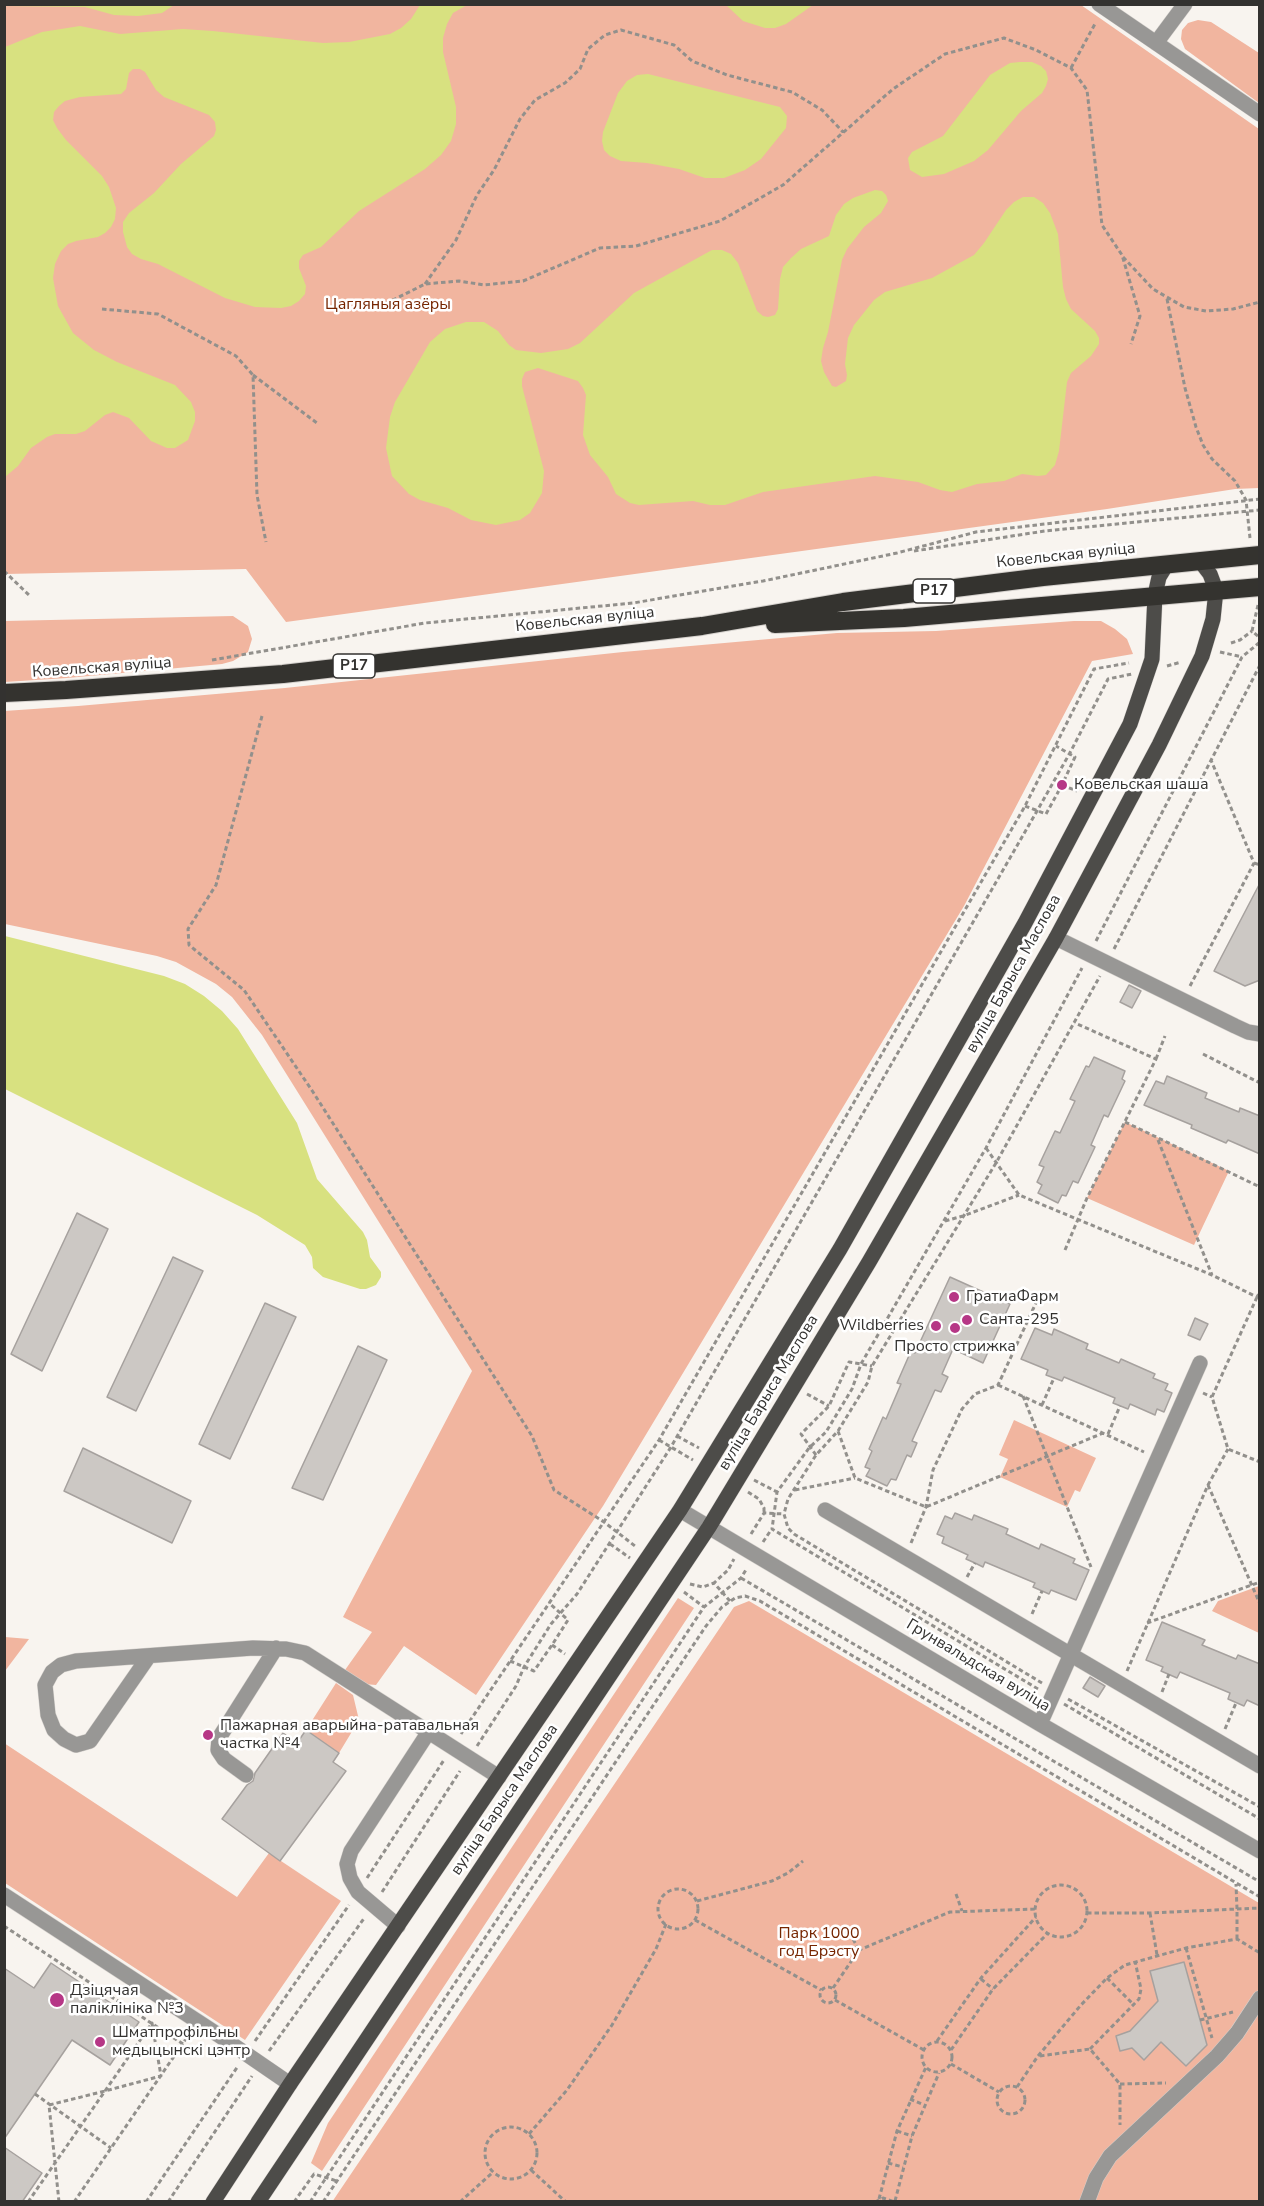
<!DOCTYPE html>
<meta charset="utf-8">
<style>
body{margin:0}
#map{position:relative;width:1264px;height:2206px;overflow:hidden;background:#f8f4ef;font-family:"Nunito Sans",sans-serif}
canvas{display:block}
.frame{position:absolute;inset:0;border:6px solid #333230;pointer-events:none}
</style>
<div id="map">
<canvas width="1264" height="2206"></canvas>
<div class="frame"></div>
</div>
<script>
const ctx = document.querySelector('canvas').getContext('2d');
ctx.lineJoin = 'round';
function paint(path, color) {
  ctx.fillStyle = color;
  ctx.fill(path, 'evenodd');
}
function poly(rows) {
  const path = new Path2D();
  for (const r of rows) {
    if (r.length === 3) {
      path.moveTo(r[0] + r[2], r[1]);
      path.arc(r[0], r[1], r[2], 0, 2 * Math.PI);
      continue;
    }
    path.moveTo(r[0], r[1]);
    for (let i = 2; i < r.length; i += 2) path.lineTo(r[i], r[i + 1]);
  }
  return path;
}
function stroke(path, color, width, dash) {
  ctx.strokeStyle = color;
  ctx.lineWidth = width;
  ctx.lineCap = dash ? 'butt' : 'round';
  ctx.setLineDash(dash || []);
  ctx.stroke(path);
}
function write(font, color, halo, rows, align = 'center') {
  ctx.font = font + ' "Nunito Sans",sans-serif';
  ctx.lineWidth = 5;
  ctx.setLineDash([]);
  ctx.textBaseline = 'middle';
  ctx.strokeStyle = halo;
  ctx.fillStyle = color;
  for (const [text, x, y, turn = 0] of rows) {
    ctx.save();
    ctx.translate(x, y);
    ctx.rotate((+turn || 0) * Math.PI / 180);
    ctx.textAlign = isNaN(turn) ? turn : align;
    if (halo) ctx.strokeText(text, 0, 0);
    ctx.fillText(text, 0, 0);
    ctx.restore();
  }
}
paint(poly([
 [4,5,1081,5,1259,129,1259,488,1235,489,1107,509,286,622,246,569,5,574],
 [1198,20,1211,22,1259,53,1259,103,1185,49,1181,39,1182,30,1188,23],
 [233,616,248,626,252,639,248,652,233,661,222,664,67,678,5,682,5,621],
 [1074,621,1101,621,1115,629,1127,639,1133,654,1092,661,964,906,603,1506,476,1695,404,1646,376,1685,364,1684,345,1670,372,1632,343,1617,472,1371,262,1035,232,997,216,984,176,962,157,956,5,924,4,711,78,706,285,688,623,652,837,633,936,631],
 [1125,1122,1229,1171,1194,1245,1087,1198],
 [1014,1420,1096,1458,1080,1492,1075,1490,1067,1507,1000,1477,1008,1459,999,1455],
 [1259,1586,1259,1633,1212,1611,1218,1601],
 [678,1598,694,1608,322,2171,311,2163,328,2123],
 [749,1601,1259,1903,1259,2201,332,2202,734,1607],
 [5,1637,29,1639,5,1671,4,1637],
 [336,1683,353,1695,359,1720,339,1753,306,1730],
 [4,1743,237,1897,269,1853,341,1901,245,2040,5,1883]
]), '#f1b59f');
paint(poly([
 [4,5,5,4,174,5,162,13,138,16,114,15,85,7,5,6],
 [420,5,467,5,453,13,447,24,443,38,443,52,456,107,456,124,451,141,441,155,425,169,359,211,321,247,303,255,299,261,299,268,306,286,305,294,299,301,291,306,281,308,255,307,225,298,158,264,141,259,132,254,127,247,123,232,123,222,129,213,154,193,181,164,214,136,216,130,215,122,209,115,164,97,156,90,145,72,140,69,133,69,129,73,126,89,121,94,80,97,65,101,59,106,54,112,53,120,57,128,66,140,102,176,109,187,116,208,115,219,111,227,105,233,98,237,76,241,68,244,61,251,55,264,53,278,58,306,73,333,94,350,117,362,175,385,191,402,195,412,195,421,188,440,175,448,167,448,151,441,129,418,113,412,105,415,85,431,76,434,55,434,47,437,31,448,18,466,5,477,5,47,42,32,80,26,120,34,183,29,213,31,323,43,349,42,390,34,401,28,411,19],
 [726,5,813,5,786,24,775,28,765,28,743,21],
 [1020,62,1032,62,1041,66,1046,71,1048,79,1046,86,1042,93,1021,111,988,150,974,161,944,174,922,177,910,170,908,158,912,152,943,136,990,75,1010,63],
 [648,74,780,107,787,116,786,128,761,159,745,170,724,178,705,178,679,169,647,163,621,161,610,156,604,150,602,141,603,132,618,93,627,81,637,75],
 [875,190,882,191,886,195,888,201,881,213,864,227,847,249,842,260,828,332,823,348,821,361,824,372,832,386,836,387,846,381,847,375,845,364,848,338,854,325,874,300,885,292,932,278,974,255,984,243,1006,210,1014,202,1023,197,1034,197,1043,203,1050,213,1058,234,1063,287,1066,299,1071,309,1095,331,1099,338,1099,344,1091,356,1071,373,1067,382,1059,451,1055,465,1046,475,1038,476,1022,474,1004,481,977,484,952,492,940,490,918,482,875,476,763,492,725,505,710,505,693,501,639,505,630,503,616,494,608,477,590,455,583,435,586,395,583,388,578,381,538,368,525,372,522,379,522,386,544,471,542,493,530,513,520,520,496,525,471,520,448,508,420,500,409,494,392,476,386,448,390,417,395,402,430,342,445,329,466,322,484,322,498,331,509,345,516,350,541,353,568,349,580,343,634,293,712,250,722,250,731,254,738,263,757,311,763,316,768,317,775,315,778,309,780,279,783,267,791,258,801,249,829,236,836,215,844,204,853,198],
 [5,936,164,976,185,984,204,996,222,1011,238,1029,297,1123,317,1179,363,1232,367,1240,370,1257,381,1272,381,1277,376,1285,366,1289,360,1289,323,1277,313,1268,312,1257,305,1245,257,1215,5,1089]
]), '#d8e180');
const building = poly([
 [1260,883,1260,980,1245,986,1214,971,1260,883],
 [1129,985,1141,991,1132,1008,1120,1002,1129,985],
 [1094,1057,1125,1071,1122,1079,1125,1081,1108,1117,1104,1115,1091,1145,1095,1147,1078,1183,1073,1181,1066,1196,1062,1195,1058,1203,1038,1193,1042,1185,1037,1182,1044,1167,1039,1165,1055,1131,1060,1133,1075,1101,1070,1099,1086,1066,1089,1067,1094,1057],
 [1167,1076,1207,1093,1205,1098,1239,1112,1240,1108,1260,1116,1260,1154,1228,1140,1226,1143,1191,1128,1192,1125,1144,1105,1156,1081,1164,1084,1167,1076],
 [77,1213,108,1229,42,1371,11,1354,77,1213],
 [173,1257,203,1271,136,1411,107,1397,173,1257],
 [950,1277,1010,1304,983,1363,953,1349,942,1374,948,1377,941,1392,935,1390,912,1441,917,1443,911,1457,907,1455,896,1480,891,1479,887,1486,866,1476,870,1469,865,1467,872,1451,869,1449,883,1417,886,1419,901,1384,897,1383,911,1351,915,1353,950,1277],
 [265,1303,296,1317,230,1459,199,1444,265,1303],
 [1195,1318,1208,1324,1200,1340,1188,1335,1195,1318],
 [1035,1328,1052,1335,1054,1329,1088,1344,1086,1349,1119,1363,1121,1359,1155,1374,1153,1378,1168,1384,1165,1390,1172,1393,1164,1412,1157,1409,1155,1415,1130,1404,1128,1409,1113,1403,1115,1398,1064,1377,1062,1381,1046,1375,1048,1370,1021,1359,1035,1328],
 [358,1346,387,1360,323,1500,292,1488,358,1346],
 [83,1448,191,1501,172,1543,64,1491,83,1448],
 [955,1513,972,1520,974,1515,1008,1529,1006,1534,1039,1549,1041,1544,1075,1559,1073,1563,1089,1570,1076,1600,1051,1590,1049,1594,1033,1587,1035,1583,985,1562,983,1567,975,1563,966,1559,968,1555,942,1543,944,1537,937,1534,945,1516,952,1519,955,1513],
 [1162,1622,1205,1640,1202,1645,1236,1659,1238,1655,1260,1664,1260,1706,1247,1700,1244,1706,1228,1699,1230,1693,1180,1672,1177,1678,1161,1671,1163,1667,1146,1660,1162,1622],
 [1090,1677,1105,1686,1098,1697,1083,1688,1090,1677],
 [306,1730,339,1753,333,1762,346,1771,280,1861,222,1819,247,1785,253,1781,255,1773,283,1733,297,1743,306,1730],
 [1184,1962,1207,2045,1186,2066,1161,2042,1144,2060,1132,2048,1120,2051,1116,2036,1130,2031,1158,2001,1150,1971,1184,1962],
 [51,1963,139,2022,110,2065,72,2040,4,2139,4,1968,34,1988,51,1963],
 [4,2147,42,2173,22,2202,4,2202,4,2147]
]);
paint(building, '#ccc8c4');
stroke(building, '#a6a19e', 1.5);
const minor = poly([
 [1099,4,1260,114],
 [1156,43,1185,4],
 [1056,938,1235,1026,1248,1032,1260,1034],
 [680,1510,1040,1724,1260,1851],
 [825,1510,1260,1766],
 [149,1656,90,1741,76,1745,64,1739,54,1730,48,1715,45,1685,52,1672,61,1665,76,1661,253,1648,286,1649,305,1653,499,1777],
 [1040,1724,1200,1363],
 [246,1775,224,1759,218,1750,219,1738,276,1648],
 [4,1895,220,2036,290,2084],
 [398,1926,358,1892,350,1878,347,1864,351,1851,428,1733],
 [1087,2202,1096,2178,1110,2156,1217,2056,1237,2033,1260,1998]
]);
const major = poly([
 [213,2202,290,2084,680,1510,840,1249,1025,923,1130,724,1152,659,1155,595,1159,577,1167,564],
 [258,2202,709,1527,869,1262,1056,938,1159,745,1202,656,1213,619,1216,590,1210,574,1200,561]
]);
const highway = poly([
 [775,624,904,618,1260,587],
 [4,693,66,690,283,674,702,626,843,602,1043,577,1260,555]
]);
stroke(minor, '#d5d1cd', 16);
stroke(major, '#d5d1cd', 16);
stroke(highway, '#d5d1cd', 20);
stroke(poly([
 [1071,68,1096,22],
 [1123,257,1153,289,1184,307,1206,311,1233,309,1260,302],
 [425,284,456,240,477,195,494,170,520,119,535,100,565,83,580,69,588,49,605,35,621,30,674,45,692,61,727,75,792,92,822,110,843,132],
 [1167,299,1185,388,1196,427,1203,445,1212,459,1235,481,1246,500,1250,538],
 [379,307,425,284,459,281,484,285,523,281,600,248,636,246,720,221,783,185,893,89,945,54,1004,38,1036,50,1071,68,1087,90,1102,225,1122,255,1140,316,1131,344],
 [102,309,158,314,236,356,253,375,257,495,266,542],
 [253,375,317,423],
 [914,551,1045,531,1260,510],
 [4,571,31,597],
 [1258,605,1252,631,1260,638],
 [1231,643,1240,640,1252,631],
 [1220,652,1242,657],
 [212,660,425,623,633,603,763,581,897,553,976,532,1260,499],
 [1167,666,1181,662],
 [262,716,216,885,188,929,189,945,244,990,313,1092,532,1436,554,1490,604,1522,635,1546],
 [1062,785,1077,791],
 [1025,806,1046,814,1062,785,1075,757,1056,746],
 [1254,863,1260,865],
 [1096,941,1242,657,1260,642],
 [1114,949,1260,665],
 [1190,986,1254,863,1211,760],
 [1203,1054,1260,1083],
 [1156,1059,1165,1036],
 [1125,1122,1260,1187],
 [1158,1140,1212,1275],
 [986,1148,1019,1195,1212,1275,1257,1297,1260,1292],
 [945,1221,963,1216,1019,1195],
 [1065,1250,1087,1198,1156,1059,1075,1023],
 [1257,1297,1212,1397,1228,1449,1260,1462],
 [998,1385,1144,1452],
 [1203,1393,1212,1397],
 [807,1394,829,1406],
 [1023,1396,1091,1567],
 [1042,1405,1054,1378],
 [838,1431,855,1478,926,1507,1103,1433],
 [1108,1434,1120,1406],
 [677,1436,699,1448],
 [659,1440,693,1460],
 [816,1455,801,1434,829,1406,849,1362,872,1366],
 [754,1480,777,1492],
 [1208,1485,1260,1604],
 [795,1490,855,1478],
 [748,1492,759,1499,764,1508,764,1513],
 [751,1534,764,1513,784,1514],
 [763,1542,771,1530],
 [911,1543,926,1507,933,1470,962,1409,975,1394,998,1385,1041,1292],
 [610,1544,630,1558],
 [967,1577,975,1563],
 [741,1578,1260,1882],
 [690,1584,703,1587,714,1583],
 [684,1592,704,1607],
 [730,1601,714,1583,728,1570,734,1559],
 [1032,1614,1042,1591],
 [1147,1623,1260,1582],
 [552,1645,565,1654],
 [510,1661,534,1671,552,1645,568,1620,549,1603],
 [1127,1671,1208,1485,1228,1449],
 [1042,1683,794,1534,788,1528,784,1514,788,1499,816,1455,838,1431,868,1382,872,1366,996,1163,1100,976],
 [1038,1689,772,1529,777,1492,809,1448,826,1432,852,1389,861,1364,986,1148,1082,968],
 [1162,1692,1169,1674],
 [1068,1699,1260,1807],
 [1064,1704,1260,1819],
 [1225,1729,1236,1703],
 [461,1734,659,1440,1025,806,1094,669,1129,663],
 [477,1746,516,1686,524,1667,551,1624,577,1594,671,1447,1037,811,1071,751,1108,679,1132,674],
 [367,1878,444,1760],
 [1061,1911,26],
 [678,1909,20],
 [382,1892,460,1771],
 [956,1894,962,1911],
 [697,1901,772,1881,788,1873,803,1861],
 [1087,1913,1150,1913,1237,1909,1236,1884],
 [1150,1913,1157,1955],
 [695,1920,821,1990],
 [4,1926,183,2044],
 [853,1939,859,1950],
 [1237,1939,1237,1909,1260,1908],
 [1186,1948,1212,2038],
 [1107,1978,1134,2005],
 [981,1979,993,1989],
 [828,1995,8],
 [833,1988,859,1950,950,1912,1036,1909],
 [835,2000,924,2050],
 [1200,2020,1233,2012],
 [255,2041,349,1905],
 [937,2041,981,1978,1036,1917],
 [937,2057,15],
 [1090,2049,1139,1999,1141,1989,1135,1961],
 [951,2050,993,1989,1048,1933],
 [269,2051,365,1917],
 [1040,2056,1090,2049,1120,2084,1120,2125],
 [951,2064,999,2092],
 [1120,2084,1166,2083],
 [1011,2100,14],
 [1017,2087,1038,2056,1081,2005,1107,1978,1125,1965,1186,1948,1237,1939,1260,1953],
 [35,2094,111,2148],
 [910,2099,924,2105],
 [511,2153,26],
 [897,2131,912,2136],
 [529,2134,567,2090,612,2025,656,1949,666,1924],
 [888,2163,903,2167],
 [531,2170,566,2202],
 [879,2199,897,2131,926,2067],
 [895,2201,912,2136,939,2073],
 [28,2202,55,2163,105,2091,152,2023,161,2076,105,2091,49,2105,55,2163,59,2202],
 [74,2202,190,2033],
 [146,2202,238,2066],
 [168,2202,252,2076],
 [294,2202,314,2174,337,2181],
 [310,2202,704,1607,741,1578,747,1568],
 [323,2202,706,1626,722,1607,735,1598,745,1596,760,1601,1260,1897],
 [460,2202,492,2173],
 [875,2202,883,2198,895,2202]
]), '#92908c', 3, [4.5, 3]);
stroke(minor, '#989795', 15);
stroke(major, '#4d4c49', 15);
stroke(highway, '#34332f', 18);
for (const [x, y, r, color] of [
 [1062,785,6,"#b63786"],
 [954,1297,6,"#b63786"],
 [967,1320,6,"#b63786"],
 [936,1326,6,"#b63786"],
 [955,1328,6,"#b63786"],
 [208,1735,6,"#b63786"],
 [57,2000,8,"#b63786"],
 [100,2042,6,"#b63786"]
]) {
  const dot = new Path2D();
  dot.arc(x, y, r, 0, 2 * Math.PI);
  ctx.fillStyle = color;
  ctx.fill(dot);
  stroke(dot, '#fff', 2);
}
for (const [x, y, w] of [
 [934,591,42],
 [354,666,42]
]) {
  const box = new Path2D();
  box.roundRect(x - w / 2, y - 12, w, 24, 4.5);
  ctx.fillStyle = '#fff';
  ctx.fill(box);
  stroke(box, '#333230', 1.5);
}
write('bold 15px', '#333230', null, [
 ["Р17",934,591],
 ["Р17",354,666]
]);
write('16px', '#762500', '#fff', [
 ["Цагляныя азёры",388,305],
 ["Парк 1000",819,1934],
 ["год Брэсту",819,1952]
]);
write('16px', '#333230', '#fff', [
 ["Ковельская вуліца",1066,556,-6],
 ["Ковельская вуліца",585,620,-6],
 ["Ковельская вуліца",102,668,-4],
 ["вуліца Барыса Маслова",1014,974,-61],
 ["вуліца Барыса Маслова",769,1393,-59],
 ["Грунвальдская вуліца",978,1666,31],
 ["вуліца Барыса Маслова",505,1800,-56]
]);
write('16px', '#333230', '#fff', [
 ["Ковельская шаша",1074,785],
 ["ГратиаФарм",966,1297],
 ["Санта-295",979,1320],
 ["Wildberries",924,1326,"right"],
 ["Просто стрижка",955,1347,"center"],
 ["Пажарная аварыйна-ратавальная",220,1726],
 ["частка №4",220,1744],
 ["Дзіцячая",70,1991],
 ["паліклініка №3",70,2009],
 ["Шматпрофільны",112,2033],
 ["медыцынскі цэнтр",112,2051]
], 'left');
</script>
